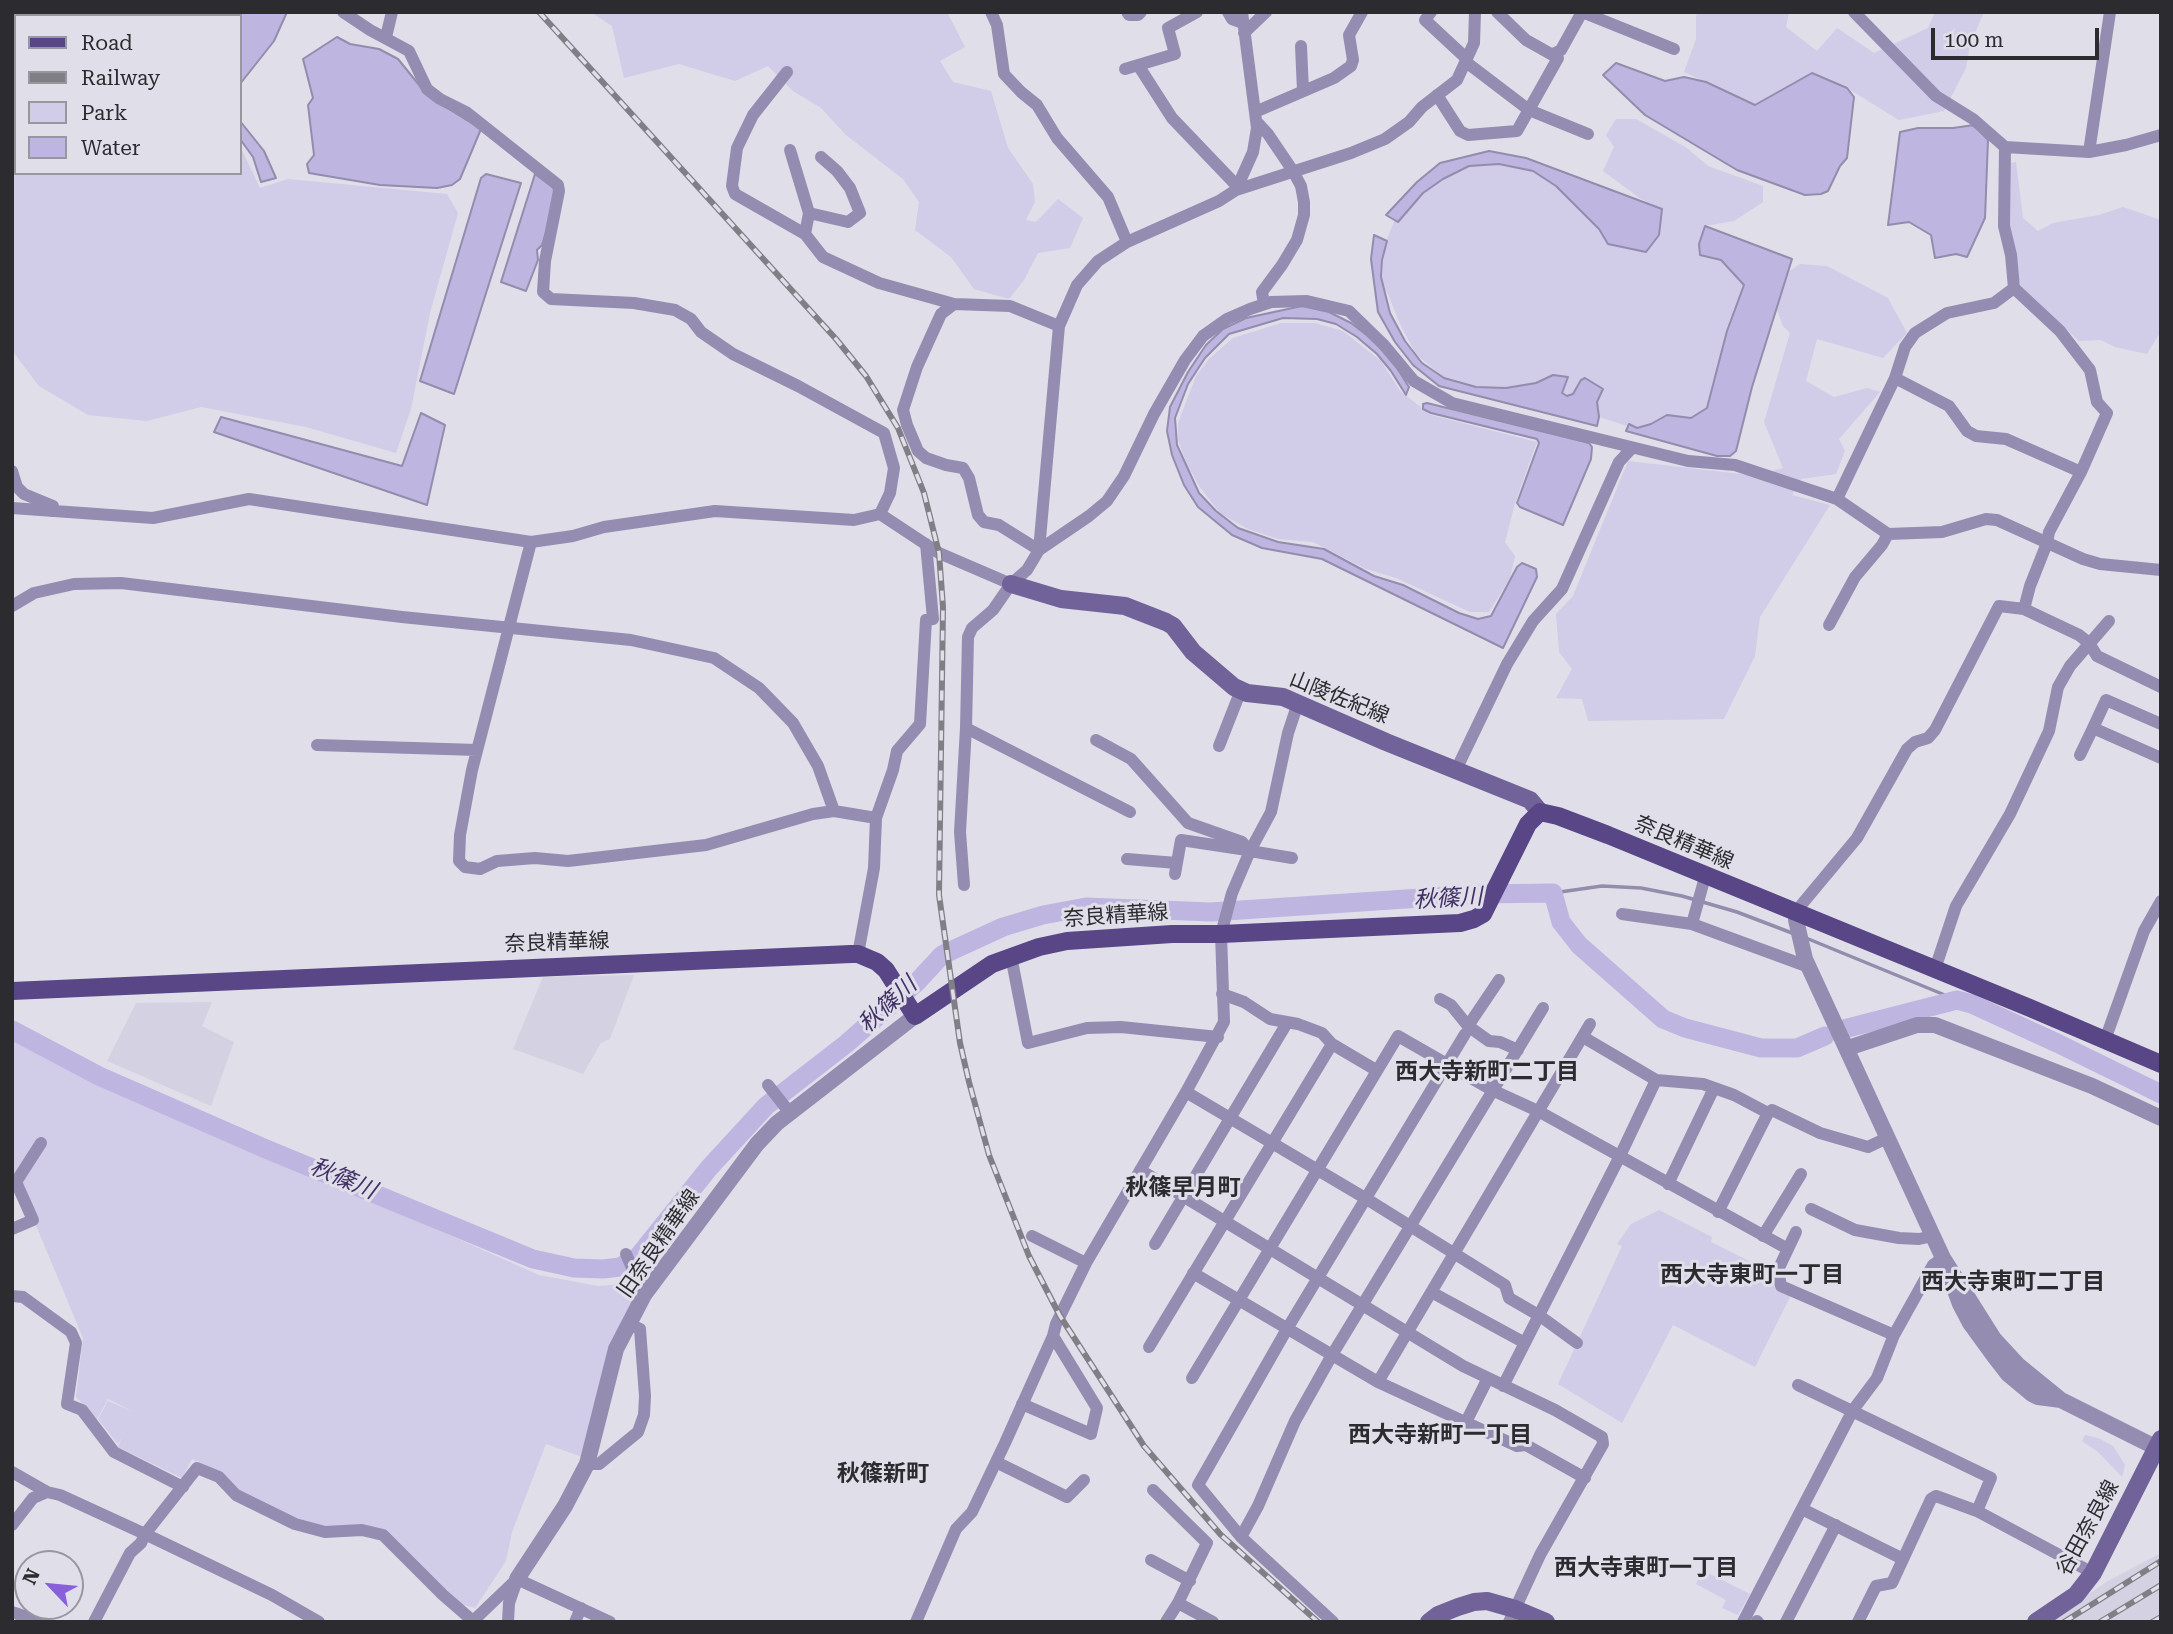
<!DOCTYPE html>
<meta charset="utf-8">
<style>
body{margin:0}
#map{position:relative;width:2173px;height:1634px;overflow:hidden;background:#e0dee9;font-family:"Roboto Serif",serif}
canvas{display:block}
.frame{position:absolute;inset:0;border:14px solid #2c2b2f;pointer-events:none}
.legend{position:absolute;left:14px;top:14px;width:228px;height:161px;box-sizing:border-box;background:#e0dee9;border:2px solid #98969f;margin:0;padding:9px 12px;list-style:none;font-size:21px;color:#2c2b2f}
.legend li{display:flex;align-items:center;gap:14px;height:35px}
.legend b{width:35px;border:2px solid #98969f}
.north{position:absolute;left:14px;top:1550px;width:70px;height:70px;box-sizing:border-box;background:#e0dee9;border:2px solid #98969f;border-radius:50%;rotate:296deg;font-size:19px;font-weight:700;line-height:28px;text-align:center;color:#2c2b2f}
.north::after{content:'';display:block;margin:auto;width:24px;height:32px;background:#8760da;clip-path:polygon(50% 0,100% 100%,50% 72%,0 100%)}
.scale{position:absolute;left:1931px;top:28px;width:168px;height:32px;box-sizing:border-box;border:4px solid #2c2b2f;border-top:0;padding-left:9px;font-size:21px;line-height:24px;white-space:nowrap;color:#2c2b2f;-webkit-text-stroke:5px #e0dee9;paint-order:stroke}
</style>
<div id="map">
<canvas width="2173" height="1634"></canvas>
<div class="frame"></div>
<ul class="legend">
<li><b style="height:9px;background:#584686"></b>Road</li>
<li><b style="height:9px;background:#817f86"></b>Railway</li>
<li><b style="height:19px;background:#d1cce7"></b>Park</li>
<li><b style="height:19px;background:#bfb5e1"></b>Water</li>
</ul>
<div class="north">N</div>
<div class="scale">100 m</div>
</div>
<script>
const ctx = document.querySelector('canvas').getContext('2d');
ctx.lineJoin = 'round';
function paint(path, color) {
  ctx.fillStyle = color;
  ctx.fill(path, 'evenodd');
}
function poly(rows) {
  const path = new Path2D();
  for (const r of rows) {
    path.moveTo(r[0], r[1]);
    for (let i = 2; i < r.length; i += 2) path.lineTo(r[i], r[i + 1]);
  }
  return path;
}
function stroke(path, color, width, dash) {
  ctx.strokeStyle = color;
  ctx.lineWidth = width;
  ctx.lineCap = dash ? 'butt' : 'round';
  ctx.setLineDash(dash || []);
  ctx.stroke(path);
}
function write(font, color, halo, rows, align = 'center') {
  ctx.font = font + ' "Roboto Serif","Noto Sans JP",serif';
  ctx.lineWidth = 6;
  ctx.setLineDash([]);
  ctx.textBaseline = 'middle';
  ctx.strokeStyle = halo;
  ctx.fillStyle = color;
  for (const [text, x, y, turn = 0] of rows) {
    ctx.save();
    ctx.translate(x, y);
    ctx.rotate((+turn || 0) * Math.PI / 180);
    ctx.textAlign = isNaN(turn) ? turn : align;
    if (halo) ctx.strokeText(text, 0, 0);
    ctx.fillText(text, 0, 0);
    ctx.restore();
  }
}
paint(poly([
 [634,975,610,1039,601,1043,583,1074,513,1049,543,977],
 [212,1002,202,1026,234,1042,211,1106,107,1061,136,1003],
 [2161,1553,2161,1622,2048,1622,2108,1581]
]), '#d4d1e2');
paint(poly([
 [12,12,108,12,108,16,16,16,16,103,12,105],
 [591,12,947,12,965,47,940,61,953,82,991,91,1008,148,1033,184,1035,202,1026,220,1036,222,1058,199,1083,218,1070,248,1038,253,1024,280,1009,299,974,289,951,257,915,230,919,202,903,179,846,135,821,108,793,91,768,66,735,81,679,64,624,78,612,26],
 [1698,12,1789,12,1786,27,1817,51,1837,28,1874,53,1928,28,1935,12,1984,12,1970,45,1966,68,1944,111,1899,120,1847,88,1812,73,1755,105,1684,72,1696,39,1696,16],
 [1616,119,1636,119,1687,148,1708,166,1763,186,1763,202,1734,221,1705,226,1699,244,1721,260,1744,285,1727,331,1707,408,1691,418,1667,415,1651,424,1637,429,1599,417,1597,402,1581,380,1573,394,1567,397,1562,393,1568,378,1553,375,1536,383,1506,388,1476,387,1444,378,1416,354,1400,324,1388,294,1382,285,1384,247,1400,206,1438,175,1493,158,1558,173,1608,244,1662,209,1641,199,1603,171,1614,147,1606,135],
 [16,138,16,173,240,173,240,146,260,188,288,179,447,194,458,213,430,313,411,409,396,453,306,427,201,407,147,421,88,415,39,386,14,353,12,347,12,141],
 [2016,162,2023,218,2038,231,2053,223,2099,215,2123,207,2161,220,2161,331,2147,354,2115,347,2101,340,2079,341,2021,286,2000,222,2000,165],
 [1800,264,1827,266,1888,298,1907,333,1883,358,1817,339,1806,381,1834,397,1867,388,1880,392,1839,439,1845,451,1836,474,1801,479,1792,495,1830,505,1760,617,1755,656,1724,719,1588,721,1582,699,1556,698,1572,669,1559,652,1556,614,1573,596,1628,461,1741,474,1761,474,1783,468,1764,422,1790,333,1783,326,1777,310,1788,272],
 [1281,323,1315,323,1343,331,1381,361,1400,391,1431,415,1537,442,1515,503,1505,542,1515,556,1510,578,1489,612,1470,612,1396,578,1366,569,1313,542,1278,539,1248,529,1220,513,1199,486,1186,462,1178,440,1178,423,1196,376,1209,359,1233,338],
 [12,1036,68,1065,539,1275,598,1286,633,1283,639,1292,582,1457,546,1444,512,1532,506,1561,475,1608,457,1603,385,1531,326,1528,295,1522,234,1489,219,1471,192,1459,182,1478,118,1447,122,1437,118,1444,98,1419,108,1401,134,1412,108,1399,97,1419,76,1397,83,1338,35,1223,12,1185],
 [1659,1210,1712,1237,1711,1242,1771,1272,1776,1286,1791,1295,1755,1367,1673,1325,1622,1423,1558,1384,1622,1246,1617,1244,1631,1224],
 [2085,1435,2098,1438,2113,1446,2125,1465,2122,1477,2098,1452,2082,1441],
 [1702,1570,1750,1594,1738,1615,1722,1608,1726,1600,1696,1584]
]), '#d1cce7');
const water = poly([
 [135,12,287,12,274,41,240,84,240,16,128,16,135,12],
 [337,37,350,44,379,49,398,59,428,96,481,129,460,179,452,185,437,188,380,185,309,173,307,164,314,155,308,105,313,98,303,59,337,37],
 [1616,63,1665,81,1684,77,1706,82,1755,105,1812,73,1847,88,1854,97,1847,158,1840,166,1828,191,1821,194,1805,195,1737,170,1645,115,1603,75,1616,63],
 [240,121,264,151,276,178,261,182,253,157,240,139,240,121],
 [1974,125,1988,140,1985,218,1967,257,1956,254,1935,258,1931,235,1909,222,1888,225,1900,132,1918,128,1953,128,1974,125],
 [1489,151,1526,158,1662,209,1659,235,1646,252,1608,244,1599,229,1556,186,1533,171,1499,164,1469,166,1443,179,1423,193,1398,222,1386,215,1417,182,1440,163,1489,151],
 [486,174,521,183,454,394,420,381,481,178,486,174],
 [535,174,555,189,548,226,542,245,537,250,538,260,526,291,501,282,535,174],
 [1705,226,1792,259,1752,387,1736,451,1730,456,1717,456,1626,431,1629,424,1637,428,1651,424,1667,415,1691,418,1707,408,1727,331,1744,285,1721,260,1700,255,1699,244,1705,226],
 [1374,235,1387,241,1382,260,1381,277,1390,313,1405,341,1422,363,1444,378,1476,387,1506,388,1536,383,1553,375,1568,377,1562,393,1567,396,1573,394,1581,380,1585,378,1603,389,1597,402,1599,417,1597,426,1439,386,1413,365,1395,342,1378,312,1371,259,1374,235],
 [1302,306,1329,312,1351,323,1372,339,1392,360,1409,387,1406,395,1391,371,1377,354,1357,337,1336,324,1317,319,1283,318,1229,334,1205,358,1188,384,1175,418,1177,445,1199,493,1216,511,1238,528,1278,542,1324,549,1374,576,1403,585,1459,613,1478,619,1491,616,1517,567,1522,563,1536,569,1537,577,1503,648,1322,559,1262,548,1232,535,1198,507,1184,485,1172,455,1167,431,1170,407,1188,372,1206,345,1223,329,1246,318,1302,306],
 [1427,403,1589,443,1592,447,1591,459,1563,525,1520,507,1517,503,1539,443,1537,439,1431,413,1423,409,1423,404,1427,403],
 [421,413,445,425,427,505,214,432,221,417,402,466,421,413]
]);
paint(water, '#bfb5e1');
stroke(water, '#938cac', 2);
stroke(poly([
 [1553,893,1602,886,1641,888,1682,896,1737,912,1792,933],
 [1806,938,1957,1000]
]), '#938cac', 3.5);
stroke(poly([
 [12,1030,99,1076,266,1149,533,1259,574,1268,603,1269,620,1267,637,1258,709,1168,766,1106,846,1044,917,982,942,955,1003,927,1043,915,1086,907,1211,912,1481,894,1553,893,1561,922,1579,945,1663,1019,1685,1028,1761,1048,1797,1048,1825,1036],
 [1836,1031,1957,1000,1972,1004,2057,1043,2161,1094]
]), '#bfb5e1', 19);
stroke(poly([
 [343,12,370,30,409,51,427,89,440,99,466,112,558,185,559,191,545,261,543,292,551,299,634,303,675,310,691,319,701,332,733,354,798,386,884,433,894,468,890,493,880,514],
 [991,12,997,25,1004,74,1021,92,1037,105,1057,138,1108,197,1127,242],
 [1127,12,1129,15,1138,15,1141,12],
 [1228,12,1232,19,1243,23],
 [1431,12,1425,20,1467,59],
 [1854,12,1936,96,1973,119,2005,147,2089,152,2126,145,2161,135],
 [1244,33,1266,12],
 [386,37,392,12],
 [1301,46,1303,91],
 [1553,54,1561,50,1582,12,1674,49],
 [1466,62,1529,110,1588,134],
 [1138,65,1172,118,1238,187],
 [1125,69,1175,54,1168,28,1197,12],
 [787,72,753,115,737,148,732,186,735,194,805,234,823,257,879,283,954,304,1010,306,1059,326],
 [1437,95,1460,131,1468,135,1517,131,1558,58,1526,40,1497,12],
 [1255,112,1334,78,1351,66,1353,60,1349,35,1362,12],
 [1256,121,1268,134,1293,171,1301,186,1304,202,1304,215,1297,240,1282,265,1262,292,1264,304],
 [790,150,809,213,805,234],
 [2089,152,2110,12],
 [1236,190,1351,153,1385,139,1409,122,1422,107,1457,80,1474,43,1475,12],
 [809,213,848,222,860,213,850,188,837,171,821,157],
 [954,304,941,314,917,367,903,410,907,425,918,451,926,458,946,465,963,468,969,478,978,515,984,522,999,525,1039,550,1089,516,1107,501,1124,476,1154,414,1185,360,1203,336,1227,319,1250,309,1271,302,1307,301,1349,311,1384,345,1414,381,1452,403,1688,461,1735,465,1837,499,1888,534,1942,532,1986,519,1997,520,2083,559,2100,564,2161,570],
 [1895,378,1949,406,1967,431,1976,436,2006,439,2081,472],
 [12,471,17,487,24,494,53,506,51,511],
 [1837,499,1895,378,1905,347,1915,333,1947,313,1994,303,2014,288],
 [12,508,153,518,249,499,531,542,573,536,604,527,715,511,854,520,880,514,939,553,1011,584],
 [531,542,472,770,460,835,459,861,465,867,480,869,497,861,535,858,568,861,706,845,813,814,834,811,876,818],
 [12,606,34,593,74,584,121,583,402,617,631,640,714,658,759,688,793,723,818,766,834,811],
 [2024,609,2079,635,2089,643,2097,656,2161,687],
 [1829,625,1855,577,1882,545,1888,534],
 [966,728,1130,812],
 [2093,728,2106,700,2161,724],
 [1096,740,1131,759,1188,823,1242,842,1250,851,1292,858],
 [317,745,477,750],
 [1219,746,1241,690],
 [2080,755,2093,728,2161,758],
 [1456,770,1507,664,1533,621,1562,589,1619,462,1632,448],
 [1127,859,1177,863],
 [1175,874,1181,840,1247,850],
 [964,885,960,832,966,728,968,637,972,628,993,610,1011,584,1027,570,1039,550,1059,326,1077,285,1098,261,1127,242,1219,201,1236,190,1253,152,1257,128,1242,12],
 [1622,914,1692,924,1809,967],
 [1797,914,1802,904,1857,838,1907,749,1915,742,1928,738,1935,730,1999,606,2024,609,2030,586,2047,543,2049,532,2081,472,2107,413,2097,402,2090,370,2060,331,2014,288,2011,255,2004,226,2005,147],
 [1692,924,1705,877],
 [858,954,874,868,876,818,893,770,897,751,920,724,926,620,933,619,926,544],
 [1011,956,1028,1043,1087,1028,1121,1027,1218,1037],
 [1935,969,1956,906,2010,814,2049,731,2058,687,2070,666,2109,621],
 [1222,994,1244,1002,1270,1019,1298,1024,1322,1033,1332,1044,1376,1070],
 [1440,999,1451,1005,1468,1026,1489,1041,1500,1042,1518,1050],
 [1468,1026,1499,980],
 [1583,1037,1656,1080,1703,1084,1734,1095,1768,1113,1772,1110,1820,1133,1868,1147,1887,1138],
 [2105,1040,2144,931,2161,901],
 [768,1085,790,1113],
 [1186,1092,1365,1198,1505,1285,1509,1298,1540,1316,1577,1343],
 [1140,1170,1463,1366,1555,1410,1602,1437,1603,1444,1540,1555,1509,1622],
 [1668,1184,1714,1088],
 [1811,1209,1855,1230,1899,1238,1919,1239,1933,1236],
 [1718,1212,1768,1113],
 [12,1229,33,1220,16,1182,41,1143],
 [1796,1232,1778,1270,1781,1286,1894,1335],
 [1032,1236,1086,1263],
 [1763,1236,1801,1174],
 [1155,1244,1287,1023],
 [626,1254,644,1295],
 [1193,1273,1378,1382,1517,1446,1526,1445,1585,1478],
 [1433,1293,1525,1343],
 [12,1296,23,1297,71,1332,76,1343,67,1404,82,1410,114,1452,183,1487],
 [1149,1347,1332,1044],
 [1192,1378,1398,1036,1492,1090,1538,1111,1788,1249],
 [1378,1382,1590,1024],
 [1798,1385,1991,1478,1977,1511,2093,1573],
 [1503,1386,1620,1156,1656,1080],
 [1022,1404,1091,1434,1097,1408,1053,1336],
 [1466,1422,1488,1378],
 [996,1462,1067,1497,1084,1480],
 [587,1464,599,1464,638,1432,644,1415,645,1396,640,1329,629,1324],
 [12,1472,47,1492],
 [1153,1490,1207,1543,1178,1603],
 [1802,1509,1903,1559],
 [12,1525,33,1498,47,1492,60,1495,145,1534,197,1468,219,1477,236,1495,295,1524,325,1532,362,1530,383,1535,443,1595,473,1621],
 [1241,1537,1258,1506,1295,1421,1332,1355,1543,1008],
 [1151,1560,1190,1581],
 [517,1579,610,1622],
 [12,1612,41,1622],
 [1757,1621,1758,1622],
 [94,1622,130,1553,141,1543,145,1534,272,1595,319,1622],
 [472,1622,517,1579],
 [508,1622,509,1603,516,1583],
 [575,1622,581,1608],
 [916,1622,956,1529,972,1512,1005,1443,1053,1336,1056,1324,1086,1263,1186,1092,1224,1022,1221,934,1232,893,1250,851,1271,812,1288,733,1298,703],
 [1166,1622,1178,1603,1213,1622],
 [1333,1622,1241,1537,1198,1485,1287,1329,1465,1034],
 [1743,1622,1853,1410,1877,1378,1894,1335,1933,1265,1943,1258],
 [1786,1622,1836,1525],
 [1858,1622,1876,1586,1892,1583,1931,1499,1936,1496,1977,1511]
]), '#948cb1', 12);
stroke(poly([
 [1797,914,1796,920,1805,959,1943,1258],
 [1848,1048,1917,1025,1935,1025,2092,1086,2161,1118],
 [2061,1400,2038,1397,2032,1394,2008,1374,1994,1356,1970,1323,1960,1304,1943,1258,1994,1339,2018,1365,2061,1400,2157,1448],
 [517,1579,565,1506,587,1464,616,1349,644,1295,757,1144,777,1123,915,1016]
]), '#948cb1', 16);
stroke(poly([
 [1011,584,1061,599,1125,606,1166,622,1173,626,1193,652,1234,687,1247,693,1283,697,1386,742,1530,800,1540,812],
 [1429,1622,1438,1615,1458,1607,1474,1602,1487,1601,1515,1609,1546,1622],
 [2036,1622,2076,1595,2093,1573,2161,1439]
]), '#716399', 18);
stroke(poly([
 [12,991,851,954,858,954,877,962,886,970,915,1016,992,964,1039,947,1067,941,1172,934,1221,934,1460,923,1474,919,1483,914,1528,824,1540,812,1558,816,1608,835,2030,1008,2161,1064]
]), '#584686', 18);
const rail = poly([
 [539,12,836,339,866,376,898,428,924,493,939,553,943,607,939,895,960,1043,969,1082,989,1155,1029,1256,1060,1316,1144,1446,1221,1535,1318,1622],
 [2064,1622,2161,1561],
 [2100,1622,2161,1585],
 [2152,1622,2161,1617]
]);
stroke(rail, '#817f86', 6);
stroke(rail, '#e0dee9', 3.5, [10]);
write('21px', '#2c2b2f', '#e0dee9', [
 ["山陵佐紀線",1339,698,22],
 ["奈良精華線",1684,843,23],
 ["奈良精華線",1116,916,-4],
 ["奈良精華線",557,943,-2],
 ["旧奈良精華線",659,1244,-55],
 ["谷田奈良線",2088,1528,-61]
]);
write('italic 23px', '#403066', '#e0dee9', [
 ["秋篠川",1448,899,-3],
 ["秋篠川",888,1005,-43],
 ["秋篠川",343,1179,23]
]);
write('bold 23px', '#2c2b2f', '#e0dee9', [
 ["西大寺新町二丁目",1487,1072],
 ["秋篠早月町",1183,1188],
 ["西大寺東町一丁目",1752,1275],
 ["西大寺東町二丁目",2013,1282],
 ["西大寺新町一丁目",1440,1435],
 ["秋篠新町",883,1474],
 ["西大寺東町一丁目",1646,1568]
]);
</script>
